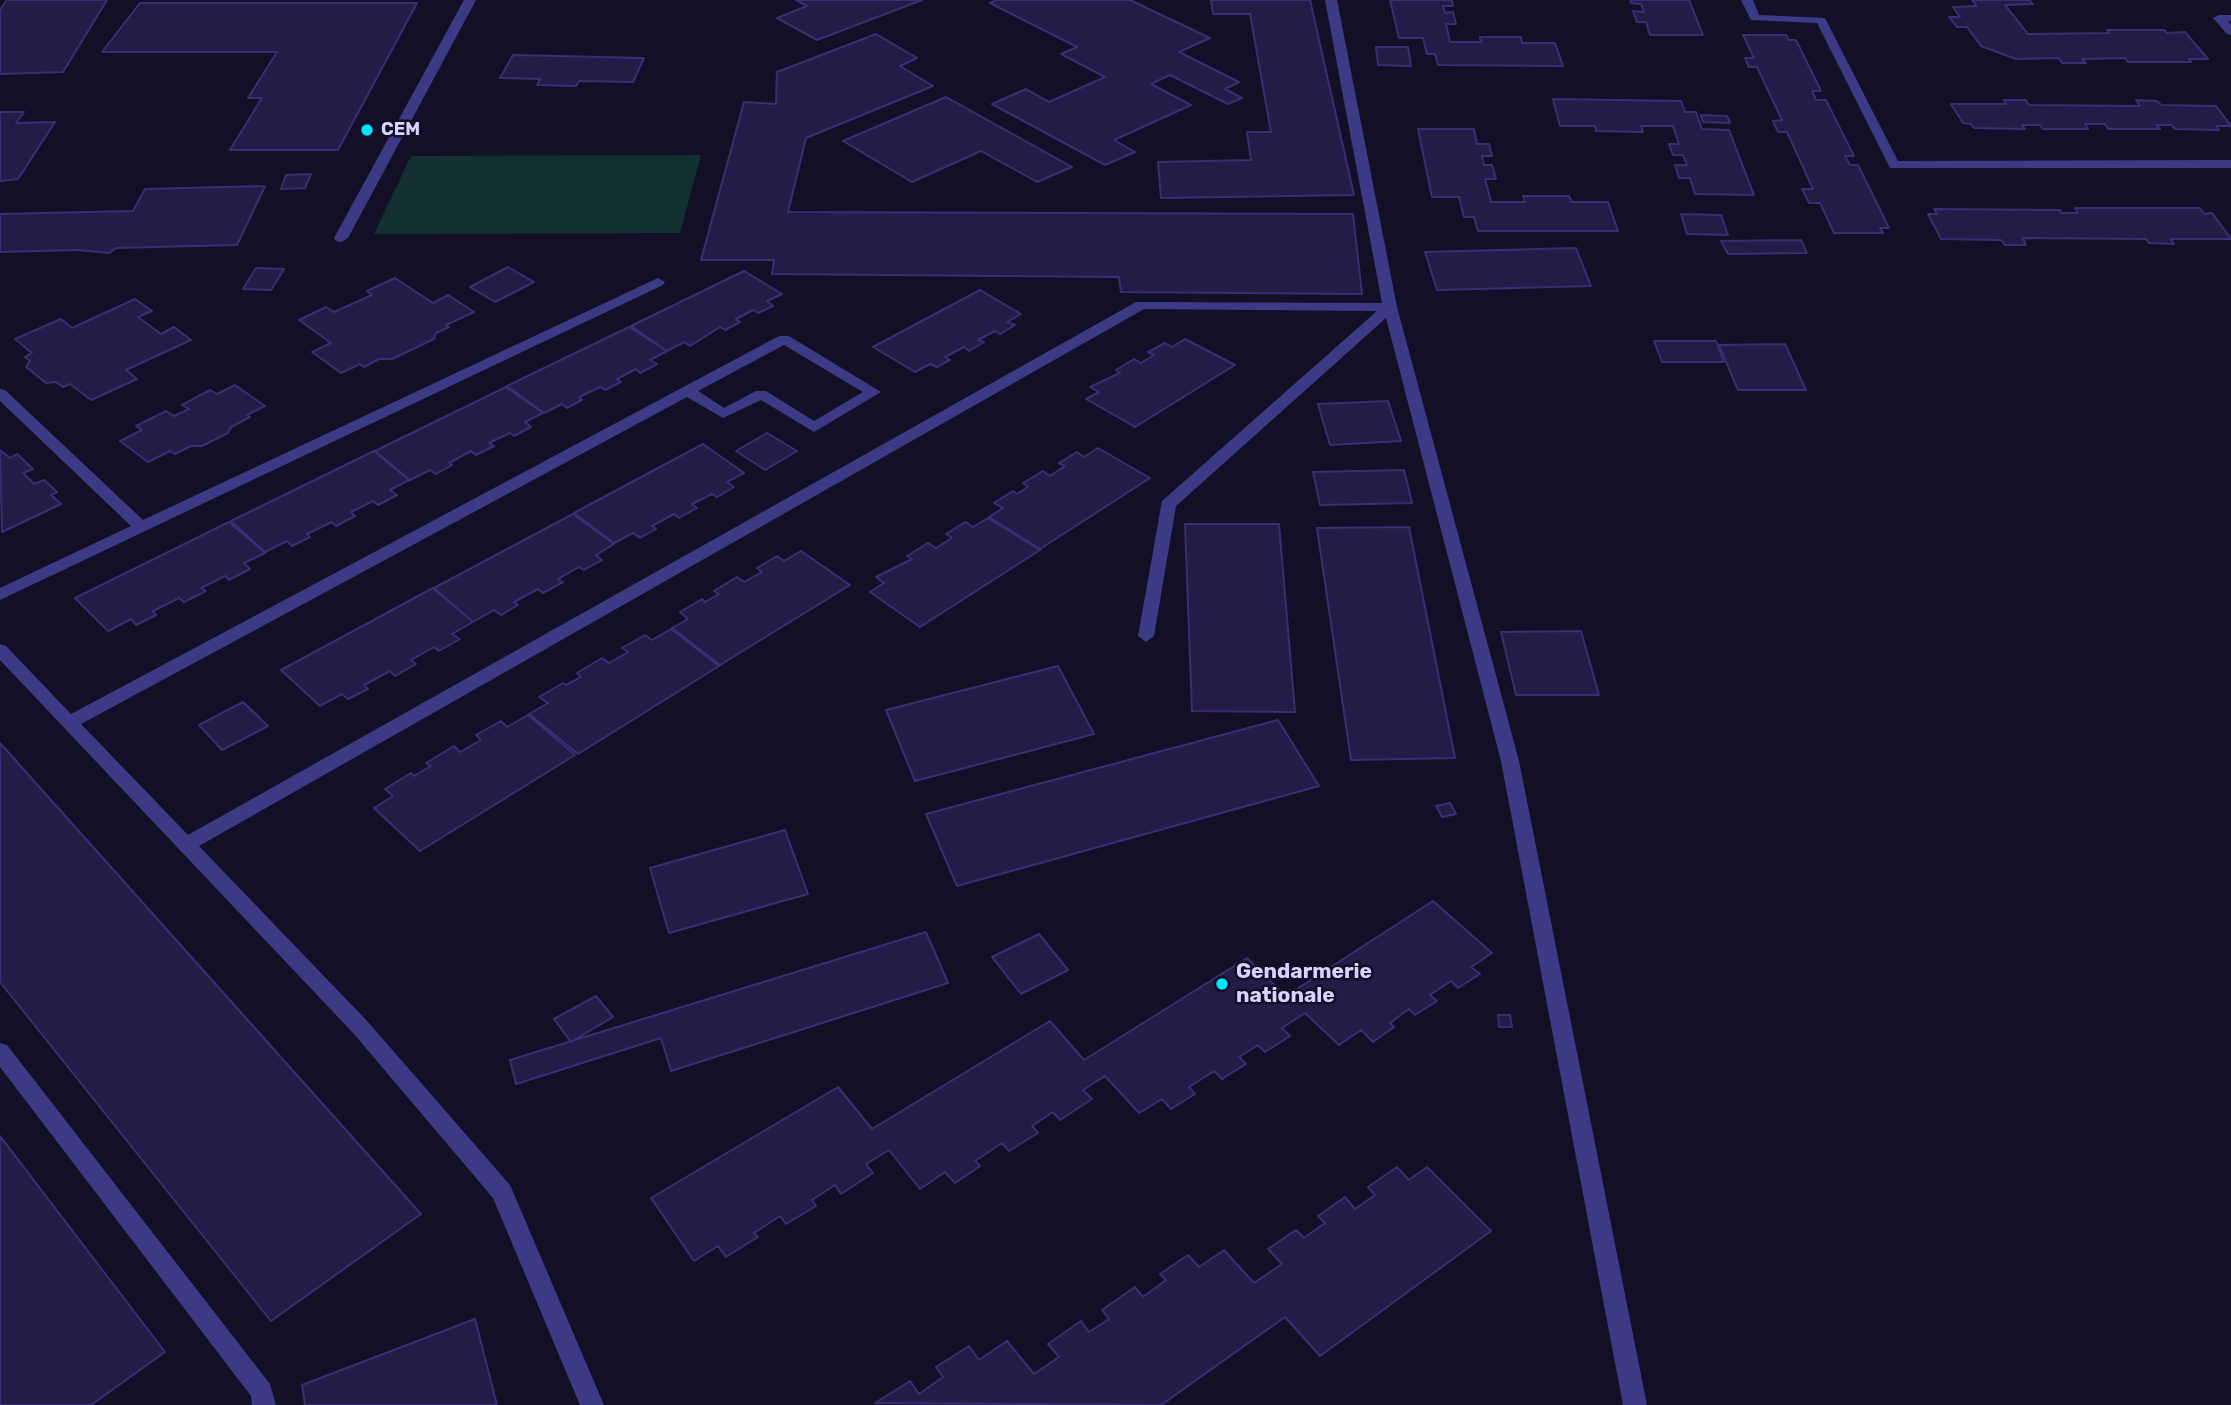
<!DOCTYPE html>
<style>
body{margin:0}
canvas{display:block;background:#130f26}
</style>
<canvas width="2231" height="1405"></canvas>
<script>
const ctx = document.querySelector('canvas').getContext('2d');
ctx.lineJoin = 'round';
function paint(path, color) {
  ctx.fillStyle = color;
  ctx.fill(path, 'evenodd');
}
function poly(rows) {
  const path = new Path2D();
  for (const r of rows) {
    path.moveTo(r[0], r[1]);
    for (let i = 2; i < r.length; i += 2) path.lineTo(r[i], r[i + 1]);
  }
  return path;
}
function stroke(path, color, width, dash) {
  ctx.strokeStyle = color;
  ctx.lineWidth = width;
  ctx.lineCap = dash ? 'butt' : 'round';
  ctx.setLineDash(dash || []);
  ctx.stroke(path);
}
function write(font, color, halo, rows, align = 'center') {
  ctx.font = font + ' Rubik,sans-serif';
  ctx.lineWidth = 5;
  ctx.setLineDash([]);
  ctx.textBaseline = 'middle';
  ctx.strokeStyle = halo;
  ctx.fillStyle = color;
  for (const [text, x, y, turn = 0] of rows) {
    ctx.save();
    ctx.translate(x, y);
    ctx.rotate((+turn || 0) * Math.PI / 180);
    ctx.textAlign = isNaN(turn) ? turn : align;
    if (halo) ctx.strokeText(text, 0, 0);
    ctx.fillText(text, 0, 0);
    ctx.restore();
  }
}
paint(poly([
 [701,155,680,233,374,234,411,156]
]), '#12302f');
const building = poly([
 [7,0,107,0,63,72,0,74,0,10,7,0],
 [796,0,922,0,817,40,777,18,807,6,796,0],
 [997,0,1130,0,1210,38,1179,52,1239,82,1225,89,1242,98,1228,104,1170,75,1151,84,1191,105,1114,140,1135,152,1105,165,992,104,1026,89,1049,102,1105,77,1061,54,1077,47,990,3,997,0],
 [1211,0,1310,0,1354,195,1161,198,1158,162,1251,160,1247,132,1271,132,1250,14,1213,14,1211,0],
 [1390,0,1452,0,1453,6,1443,6,1445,13,1453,12,1456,24,1446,24,1450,42,1481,42,1480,37,1521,37,1522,43,1555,43,1563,66,1438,65,1435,54,1427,54,1423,38,1399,38,1390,0],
 [1630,0,1689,0,1703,35,1650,35,1646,22,1637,22,1633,11,1644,12,1641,4,1631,3,1630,0],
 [1972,0,2029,0,2033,4,2005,5,2028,34,2109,33,2107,30,2164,30,2167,33,2185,32,2208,59,2189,59,2191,62,2128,62,2125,58,2082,59,2086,63,2062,63,2059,58,2016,59,1981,46,1967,27,1957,27,1949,17,1960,17,1953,7,1977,6,1972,0],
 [140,3,417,3,338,150,230,150,262,98,248,98,277,52,102,52,140,3],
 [876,34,917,58,900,66,933,86,806,138,788,212,1353,214,1362,294,1121,292,1119,277,772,274,774,260,701,260,744,102,776,104,777,72,876,34],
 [1743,35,1786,35,1789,40,1796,40,1821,91,1812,91,1816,100,1826,100,1854,156,1845,156,1850,165,1858,165,1889,228,1880,228,1883,233,1834,233,1820,203,1809,203,1802,189,1813,189,1787,132,1778,132,1773,121,1782,120,1757,67,1749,67,1745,58,1754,58,1743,35],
 [1376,47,1408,47,1411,66,1378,65,1376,47],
 [513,55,644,58,633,82,579,81,576,86,537,85,540,79,500,78,513,55],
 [946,97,1072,167,1037,182,981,151,912,182,843,141,946,97],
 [1553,99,1681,101,1685,112,1696,112,1702,129,1729,130,1754,195,1695,194,1690,178,1679,178,1675,165,1687,165,1683,155,1673,155,1669,144,1679,144,1673,126,1641,126,1643,132,1596,131,1595,126,1560,126,1553,99],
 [2004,100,2026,100,2029,105,2140,106,2136,100,2157,101,2161,105,2216,106,2231,126,2216,126,2219,130,2175,129,2172,125,2156,125,2160,129,2108,129,2105,124,2085,124,2088,129,2043,129,2040,125,2022,125,2025,129,1974,128,1971,124,1963,123,1951,104,2006,104,2004,100],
 [0,112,24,112,16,123,55,122,18,179,0,181,0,112],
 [1701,115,1727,116,1730,123,1703,122,1701,115],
 [1418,129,1474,129,1477,144,1489,144,1492,156,1482,156,1484,165,1492,165,1496,179,1485,179,1491,202,1525,202,1523,196,1569,196,1572,202,1608,202,1618,231,1478,231,1474,217,1464,217,1459,197,1432,197,1418,129],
 [311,174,305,188,281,189,286,175,311,174],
 [265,186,237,245,116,248,109,253,78,250,0,252,0,214,133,211,145,189,265,186],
 [2075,208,2200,208,2204,214,2212,213,2231,239,2171,239,2174,244,2149,243,2146,239,2023,238,2026,245,2005,245,2001,240,1941,239,1928,214,1937,214,1934,209,2060,210,2061,213,2078,213,2075,208],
 [1681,214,1721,215,1728,235,1687,234,1681,214],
 [1801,240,1807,253,1728,254,1721,241,1801,240],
 [1576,248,1591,286,1437,290,1425,252,1576,248],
 [508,267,534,282,495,302,470,287,508,267],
 [256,268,284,269,271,290,243,289,256,268],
 [744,271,782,294,767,301,773,306,758,313,753,310,736,319,740,322,725,330,720,327,690,346,684,342,667,351,631,326,744,271],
 [395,278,433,303,448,295,474,312,446,325,449,327,436,333,434,339,392,359,379,359,364,367,360,364,341,373,312,352,331,343,299,320,326,307,334,312,372,295,367,291,395,278],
 [980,290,1021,314,1007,322,1015,325,1000,334,995,331,978,340,984,342,969,351,964,347,945,357,950,360,937,367,930,364,915,372,873,347,980,290],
 [135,299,152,311,138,317,161,334,174,327,191,340,126,370,137,379,91,400,70,384,63,387,56,382,46,383,26,367,30,361,25,357,32,353,15,339,61,319,72,328,135,299],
 [629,327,667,351,650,360,657,364,640,373,636,369,617,379,621,382,605,390,600,387,579,397,582,400,567,408,562,404,544,413,507,386,629,327],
 [1185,339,1235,365,1135,427,1086,399,1099,392,1090,387,1120,373,1116,370,1134,359,1141,363,1154,355,1148,352,1165,343,1172,347,1185,339],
 [1654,341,1716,341,1724,362,1662,362,1654,341],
 [1785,344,1806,390,1738,390,1719,345,1785,344],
 [235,385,265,406,247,415,250,417,231,427,228,433,202,446,191,446,175,454,170,451,148,462,120,441,142,430,136,426,166,411,174,416,189,409,182,405,210,390,217,394,235,385],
 [506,387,543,413,525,422,531,427,514,436,510,433,489,443,494,446,476,455,471,451,449,463,452,465,436,474,430,470,410,480,375,451,506,387],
 [1388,401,1401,441,1330,445,1318,404,1388,401],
 [767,433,797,451,765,470,736,451,767,433],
 [703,444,744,473,727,482,734,487,717,497,712,494,692,504,697,508,679,518,674,514,652,526,656,529,640,538,633,533,614,543,574,513,703,444],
 [1098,448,1150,478,1040,549,989,517,1003,508,994,503,1013,491,1017,494,1028,487,1023,483,1043,471,1050,476,1065,466,1059,463,1077,452,1084,457,1098,448],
 [0,450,10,458,17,454,33,469,23,473,34,484,44,480,57,492,51,495,61,504,2,532,0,450],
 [374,451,409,480,390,490,397,495,378,505,373,501,351,512,355,516,336,526,332,522,307,534,310,537,292,546,287,541,265,552,231,521,374,451],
 [1404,470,1412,503,1320,505,1313,472,1404,470],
 [573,514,614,544,596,555,602,560,584,570,579,567,558,579,563,582,543,593,538,589,514,602,518,605,501,615,494,610,473,622,434,588,573,514],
 [988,518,1040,550,920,627,870,592,884,583,876,577,912,559,907,556,928,543,936,548,952,538,946,534,965,522,973,527,988,518],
 [229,522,265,553,244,563,250,569,229,580,225,576,201,588,206,591,184,602,179,598,153,611,156,615,136,625,131,619,108,631,75,598,229,522],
 [1185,524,1279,524,1295,712,1192,711,1185,524],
 [1409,527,1455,758,1351,760,1317,528,1409,527],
 [801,551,850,585,720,665,672,628,688,619,680,612,702,599,705,602,719,594,714,591,737,577,744,582,762,572,757,568,777,556,784,561,801,551],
 [433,588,473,622,452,634,460,639,439,651,434,647,411,660,416,664,395,676,390,671,364,685,368,689,348,699,342,694,320,706,281,670,433,588],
 [671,629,719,666,578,754,529,714,548,703,539,697,563,683,566,685,581,677,577,673,602,658,609,663,628,652,622,648,645,635,652,640,671,629],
 [1581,631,1599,695,1516,695,1501,632,1581,631],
 [1058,666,1094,734,915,781,886,710,1058,666],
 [243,702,268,726,222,750,199,725,243,702],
 [528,715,575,755,420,851,374,808,393,796,385,789,411,773,414,776,431,766,426,763,454,746,460,752,481,740,476,735,501,721,507,727,528,715],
 [1278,720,1319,786,957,886,926,814,1278,720],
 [0,743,421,1214,271,1321,0,982,0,743],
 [1450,803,1456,814,1442,817,1436,806,1450,803],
 [785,830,808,894,669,933,650,868,785,830],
 [1433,901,1492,953,1471,967,1480,974,1458,988,1451,981,1430,995,1437,1001,1415,1015,1409,1009,1390,1023,1394,1027,1373,1042,1361,1030,1339,1045,1305,1013,1282,1028,1290,1036,1265,1052,1258,1045,1239,1057,1246,1064,1222,1079,1214,1071,1189,1087,1195,1094,1171,1109,1162,1099,1139,1113,1105,1076,1083,1090,1092,1099,1060,1120,1053,1112,1032,1126,1038,1133,1009,1151,1002,1143,975,1161,980,1166,955,1183,945,1172,920,1189,889,1150,866,1164,873,1173,841,1194,835,1185,812,1200,816,1206,786,1224,780,1216,754,1233,758,1237,726,1257,718,1246,694,1261,651,1198,838,1087,872,1129,1050,1021,1084,1060,1247,958,1286,996,1433,901],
 [926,932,948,983,671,1071,661,1038,516,1084,510,1060,926,932],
 [1039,934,1068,970,1021,994,992,957,1039,934],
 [596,996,613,1017,571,1042,554,1019,596,996],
 [1498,1015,1510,1015,1512,1027,1499,1027,1498,1015],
 [0,1136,165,1352,91,1405,0,1405,0,1136],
 [1397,1167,1409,1180,1427,1167,1491,1231,1320,1356,1285,1317,1161,1405,875,1403,910,1381,919,1394,943,1377,936,1367,969,1346,979,1360,1007,1341,1034,1374,1059,1357,1048,1344,1081,1321,1089,1332,1109,1319,1102,1310,1135,1287,1143,1297,1166,1280,1160,1274,1188,1255,1199,1267,1224,1250,1254,1283,1282,1264,1268,1249,1296,1230,1304,1238,1325,1223,1318,1216,1345,1197,1355,1209,1375,1195,1368,1187,1397,1167],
 [475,1319,497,1405,305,1405,302,1385,475,1319]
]);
paint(building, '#241b47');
stroke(building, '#3b2d73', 2);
paint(poly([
 [464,0,476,0,348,238,341,242,336,241,334,238,464,0]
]), '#3d3a85');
paint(poly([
 [1325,0,1337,0,1397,307,1519,761,1647,1405,1623,1405,1501,761,1386,318,1176,506,1154,636,1146,642,1138,636,1162,501,1377,311,1144,309,199,846,368,1022,510,1185,604,1405,580,1405,493,1198,354,1034,0,660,0,644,6,646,71,714,779,336,789,336,881,392,814,432,761,400,723,418,687,397,81,724,188,835,1136,302,1382,303,1325,0],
 [784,345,863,392,814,421,766,391,756,391,724,408,698,391,784,345],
 [1741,0,1753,0,1759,15,1825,18,1898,161,2231,160,2231,168,1890,168,1817,23,1751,20,1741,0],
 [2231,15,2231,21,2228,21,2231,25,2231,35,2227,34,2213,18,2219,15,2231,15],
 [658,278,665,282,663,285,0,600,0,588,131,526,0,401,0,389,5,390,143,520,658,278],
 [0,1043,7,1045,270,1384,276,1405,252,1405,251,1396,0,1067,0,1043]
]), '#3d3a85');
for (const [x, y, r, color] of [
 [367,130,7,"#00e5ff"],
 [1222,984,7,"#00e5ff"]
]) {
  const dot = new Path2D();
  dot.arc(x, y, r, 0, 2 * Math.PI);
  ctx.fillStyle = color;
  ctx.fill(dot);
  stroke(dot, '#130f26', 2.5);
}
write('bold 18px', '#d9d4ff', '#130f26', [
 ["CEM",381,130]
], 'left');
write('bold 21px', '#d9d4ff', '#130f26', [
 ["Gendarmerie",1236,972],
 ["nationale",1236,996]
], 'left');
</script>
